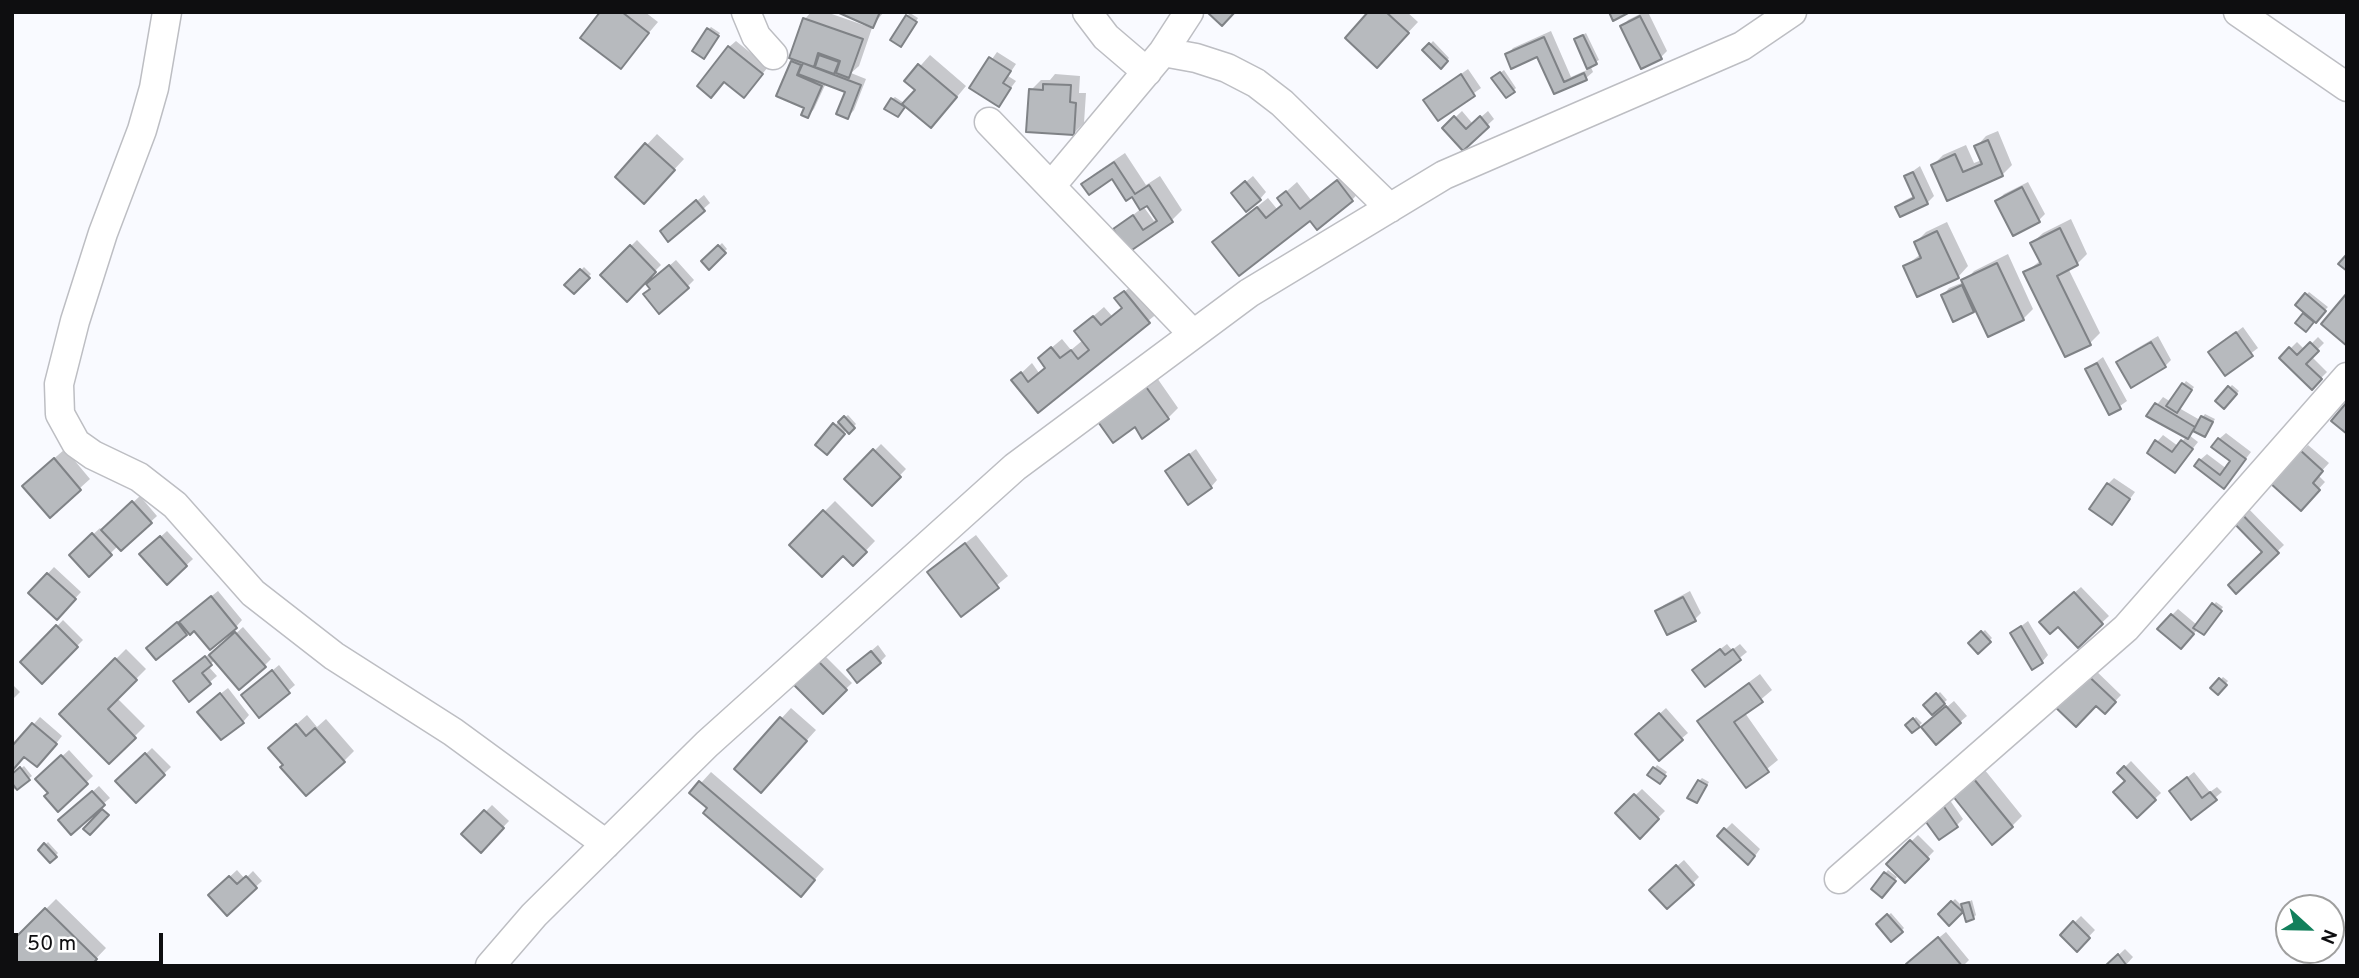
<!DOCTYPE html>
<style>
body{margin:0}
#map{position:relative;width:2359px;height:978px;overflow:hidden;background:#f9faff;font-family:Overpass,sans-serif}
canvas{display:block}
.frame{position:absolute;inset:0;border:14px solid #0e0e10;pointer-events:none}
.north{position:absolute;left:2275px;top:894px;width:70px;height:70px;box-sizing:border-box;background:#fff;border:2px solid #9f9f9f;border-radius:50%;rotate:112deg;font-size:19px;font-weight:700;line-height:28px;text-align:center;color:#0e0e10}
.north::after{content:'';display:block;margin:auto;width:24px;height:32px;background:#12805c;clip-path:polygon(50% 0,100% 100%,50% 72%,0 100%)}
.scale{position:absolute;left:14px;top:933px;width:149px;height:32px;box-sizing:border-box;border:4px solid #0e0e10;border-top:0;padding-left:9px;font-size:21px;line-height:24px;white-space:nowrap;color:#0e0e10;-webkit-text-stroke:5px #fff;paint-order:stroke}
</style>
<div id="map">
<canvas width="2359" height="978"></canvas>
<div class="frame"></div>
<div class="north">N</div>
<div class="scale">50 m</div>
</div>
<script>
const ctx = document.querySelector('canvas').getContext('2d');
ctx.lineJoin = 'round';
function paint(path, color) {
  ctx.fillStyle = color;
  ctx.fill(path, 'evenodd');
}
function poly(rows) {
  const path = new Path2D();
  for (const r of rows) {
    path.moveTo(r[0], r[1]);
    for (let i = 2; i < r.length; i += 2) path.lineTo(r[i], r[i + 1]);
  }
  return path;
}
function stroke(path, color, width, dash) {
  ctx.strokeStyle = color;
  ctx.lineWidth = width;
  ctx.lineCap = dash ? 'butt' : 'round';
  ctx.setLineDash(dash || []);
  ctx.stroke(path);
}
paint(poly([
 [602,12,645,12,658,22,620,67],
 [811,12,826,12,872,28,859,66,851,73,866,79,854,110,848,117,847,91,826,83,814,109,808,116,806,107,779,95,796,59,805,19],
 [841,12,884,12,872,26],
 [1371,12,1407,12,1418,22,1387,55],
 [1644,12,1648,12,1667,51,1661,57,1622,27,1628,20],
 [910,13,918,18,903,42,907,16],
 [711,27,720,33,707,54,708,30],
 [1551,31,1571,77,1589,69,1576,39,1579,37,1586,33,1599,60,1590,65,1593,72,1586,78,1554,92,1538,55,1507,55,1513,48],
 [736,41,768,67,750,89,725,80,729,47],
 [1433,41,1449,58,1441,66,1425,50],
 [997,52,1016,64,1008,76,1016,81,998,105,972,88],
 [930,55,966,86,941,116,906,105,901,112,892,99,895,97,904,103,917,89,907,81],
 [1468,69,1481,88,1438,119,1425,100],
 [1504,70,1516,88,1513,91,1496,76],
 [1055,74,1080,76,1079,93,1086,93,1084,123,1073,134,1031,90,1041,80,1050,80],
 [1462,111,1473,124,1488,111,1494,119,1463,148,1444,128],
 [1998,131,2012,165,2002,175,1948,199,1933,165,1943,155,1966,145,1974,163,1982,160,1976,147,1986,136],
 [657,134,684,159,654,191,617,177],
 [1125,153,1146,185,1160,176,1182,210,1172,220,1129,249,1115,229,1142,208,1133,195,1112,177,1083,184,1094,174],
 [1147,203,1157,218,1154,221,1143,206],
 [1920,166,1934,196,1927,203,1897,207,1904,201,1915,195,1906,176],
 [1348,171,1362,189,1352,200,1310,218,1225,232,1268,198,1277,209,1284,204,1279,198,1297,182,1311,200],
 [1253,176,1266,192,1260,199,1240,187],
 [2028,182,2045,214,2038,221,1997,201,2004,194],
 [704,195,710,203,669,239,668,225],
 [2071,219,2087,254,2077,264,2068,268,2100,333,2090,343,2026,272,2041,260,2032,243,2043,233],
 [1947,222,1968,266,1958,277,1905,266,1921,254,1916,242,1926,232],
 [637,240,661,265,627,299,602,275],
 [722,243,727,249,709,267,704,261],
 [2008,254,2033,309,2023,319,1976,308,1954,319,1943,295,1949,288,1964,282,1974,271],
 [676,260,694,280,687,287,651,288,655,278],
 [584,267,591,274,574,292,567,285],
 [1135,282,1159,312,1038,411,1014,380,1032,363,1039,373,1047,367,1050,349,1062,339,1071,350,1083,340,1076,331,1104,307,1112,316,1123,307,1117,299],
 [2309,292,2328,307,2306,329,2298,323,2306,312,2297,305],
 [2243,327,2258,348,2225,373,2210,352],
 [2158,336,2171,360,2165,366,2118,362,2124,356],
 [2318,337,2324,343,2311,356,2327,372,2312,387,2281,358,2297,342,2305,350],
 [2103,357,2127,401,2110,413,2087,369],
 [1155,375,1178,408,1168,418,1143,436,1135,425,1098,419],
 [2186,381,2194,387,2179,408,2200,420,2205,414,2215,419,2208,432,2195,429,2189,435,2198,442,2175,471,2157,442,2163,435,2178,446,2187,436,2149,415,2163,397,2171,402],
 [2232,385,2239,391,2224,407,2217,401],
 [848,415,856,424,849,431,847,429,827,452,835,425],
 [2226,433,2251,452,2224,487,2200,460,2207,454,2227,469,2232,461,2219,439],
 [881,444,906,469,872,504,847,479],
 [2308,445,2329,463,2318,475,2325,482,2301,508,2273,482],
 [65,449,90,479,50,515,34,476],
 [1196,449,1217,480,1211,487,1167,471],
 [2114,478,2135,492,2112,523,2108,484],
 [140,496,157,516,121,549,118,546,89,574,71,555,100,528,102,531],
 [835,501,875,541,853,564,843,553,791,545],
 [2243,503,2284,545,2236,591,2264,552,2230,516],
 [167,531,193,559,167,583,142,554],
 [976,535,1008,576,961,615,940,562],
 [54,567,81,592,57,618,30,593],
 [2081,587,2109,616,2078,645,2048,616],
 [218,591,242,620,236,627,195,628,189,630,156,658,155,641],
 [1690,591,1701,613,1695,619,1657,612,1664,605],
 [2216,602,2223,607,2206,630,2198,629,2187,641,2172,615,2178,609,2197,625],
 [63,620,83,640,42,681,23,662],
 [2028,621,2048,655,2042,662,2012,633],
 [243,627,271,659,264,666,215,660,208,666,217,676,190,699,182,675,213,651,214,653],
 [1985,630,1992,638,1978,651,1971,643],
 [1727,644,1732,650,1740,644,1747,652,1706,685,1701,664],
 [878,645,886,656,880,662,856,664],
 [126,649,146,669,117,698,145,726,109,762,61,714],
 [825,656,852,683,823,711,796,685],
 [279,665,295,685,260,715,250,689],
 [2090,665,2121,695,2105,712,2096,703,2076,724],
 [1760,674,1772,690,1745,713,1778,760,1746,786,1700,721,1710,711],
 [2223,677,2228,681,2218,693,2213,688],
 [12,684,20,692,12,700],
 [228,688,249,715,243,722,206,705],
 [1940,692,1947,700,1932,712,1926,705],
 [1954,701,1967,716,1960,722,1930,721],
 [791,708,816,730,771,780,736,768],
 [1666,708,1688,733,1681,739,1644,728],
 [307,715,317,727,326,719,354,751,344,761,285,765,281,738],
 [40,717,62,736,44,759,25,755,12,749],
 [1916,717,1922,723,1913,731,1907,725],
 [152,748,171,767,136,801,118,781],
 [69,750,93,776,58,809,50,793,37,779],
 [2131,761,2161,793,2138,815,2127,781,2119,773],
 [1980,764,2022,816,2012,826,1950,791],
 [1657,765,1667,772,1662,779,1650,775],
 [24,766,32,776,12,791,12,776],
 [711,772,824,869,811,884,692,793],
 [2194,772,2210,792,2217,787,2222,792,2192,817,2178,785],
 [1702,778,1709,782,1699,798,1699,781],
 [99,786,110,798,103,804,67,814],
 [1642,789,1665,811,1640,836,1617,813],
 [1947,796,1963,819,1957,825,1923,815],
 [492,805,509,821,481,850,464,834],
 [1732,823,1760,849,1755,856,1719,836],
 [1918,835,1934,851,1905,881,1888,864],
 [48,842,58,853,50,861,40,850],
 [1684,860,1699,877,1692,884,1658,883],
 [237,870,245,879,253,871,262,881,227,913,210,895],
 [1888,870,1897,877,1881,896,1873,889],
 [56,899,106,948,89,966,12,943],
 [1955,899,1962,906,1972,900,1976,915,1973,918,1964,909,1949,923,1940,914],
 [1891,913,1904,928,1892,940,1878,924],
 [2081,916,2095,930,2077,949,2062,935],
 [1946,932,1969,960,1963,966,1910,966,1915,957],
 [2125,949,2133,957,2125,966,2107,966]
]), '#0003');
const building = poly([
 [600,12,622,12,649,33,621,69,580,38,600,12],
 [837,12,880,12,873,28,837,12],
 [1207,12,1235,12,1222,26,1207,12],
 [1368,12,1386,12,1409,33,1377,68,1345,38,1368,12],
 [1609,12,1630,12,1613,21,1609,12],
 [906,15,917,22,901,47,890,40,906,15],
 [1640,16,1662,59,1641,69,1620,26,1640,16],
 [803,18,863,39,849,78,836,73,840,61,818,53,814,67,789,58,803,18],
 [707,28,719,36,704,59,692,51,707,28],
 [1583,35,1597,64,1587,69,1574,39,1583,35],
 [1544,37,1564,82,1584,73,1587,80,1554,94,1537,57,1511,69,1505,54,1544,37],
 [1429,43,1448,61,1441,69,1422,50,1429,43],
 [728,46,763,74,744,98,724,82,711,98,697,86,728,46],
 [819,55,839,62,834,74,815,67,819,55],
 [989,57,1011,71,1003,83,1011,88,999,107,969,88,989,57],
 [791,61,801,65,797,75,822,86,808,118,801,115,804,108,776,96,791,61],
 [803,63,861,85,848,119,836,114,845,92,798,74,803,63],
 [918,64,957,97,931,128,902,104,915,90,904,81,918,64],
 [1500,72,1515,92,1506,98,1491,78,1500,72],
 [1461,74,1475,96,1438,121,1423,100,1461,74],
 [1043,84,1071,85,1070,102,1076,103,1074,135,1026,132,1029,89,1043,90,1043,84],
 [891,98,905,107,898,117,884,109,891,98],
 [1454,116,1466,129,1480,116,1489,127,1463,151,1442,128,1454,116],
 [1988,140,2003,176,1947,201,1931,165,1955,154,1963,172,1982,164,1974,146,1988,140],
 [645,143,675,170,644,204,615,177,645,143],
 [1114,162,1135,194,1149,185,1173,222,1129,252,1113,229,1133,215,1143,230,1157,221,1147,206,1140,210,1132,197,1126,201,1112,179,1089,195,1081,184,1114,162],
 [1913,172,1928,204,1900,217,1895,207,1914,198,1904,176,1913,172],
 [1337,180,1353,201,1317,230,1310,221,1239,276,1212,242,1257,207,1266,218,1282,205,1277,198,1286,191,1300,209,1337,180],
 [1245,181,1261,200,1246,212,1231,193,1245,181],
 [2022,187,2040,222,2013,236,1995,201,2022,187],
 [696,200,705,211,668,242,660,231,696,200],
 [2060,228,2078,265,2057,276,2091,345,2065,357,2023,272,2041,264,2030,243,2060,228],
 [1937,231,1959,278,1917,297,1903,266,1921,258,1914,242,1937,231],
 [630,245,656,272,627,302,600,275,630,245],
 [718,245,726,253,709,270,701,261,718,245],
 [2347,254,2347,271,2338,264,2347,254],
 [1997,263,2024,320,1988,337,1961,280,1997,263],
 [669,265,689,288,659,314,643,294,650,289,646,284,669,265],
 [580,269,590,278,574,294,564,285,580,269],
 [1962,285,1974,312,1953,322,1941,295,1962,285],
 [1124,291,1150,323,1038,413,1011,380,1021,372,1028,382,1045,368,1038,358,1051,347,1060,358,1071,350,1078,359,1089,350,1074,331,1093,316,1101,325,1122,308,1114,298,1124,291],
 [2305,293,2326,311,2316,323,2295,305,2305,293],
 [2347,293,2347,346,2321,324,2347,293],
 [2303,313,2314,322,2306,332,2295,323,2303,313],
 [2236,332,2253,356,2225,376,2208,352,2236,332],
 [2151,342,2166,367,2131,388,2116,362,2151,342],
 [2310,342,2319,351,2306,364,2322,379,2312,390,2279,358,2289,347,2297,355,2310,342],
 [2097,363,2121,409,2109,415,2085,369,2097,363],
 [2182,383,2192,390,2177,413,2166,406,2182,383],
 [1144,384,1169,419,1142,439,1135,427,1113,443,1096,419,1144,384],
 [2228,386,2237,394,2224,409,2215,401,2228,386],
 [2347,402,2347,434,2331,421,2347,402],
 [2155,403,2195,427,2188,439,2146,416,2155,403],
 [844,416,855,428,849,434,838,422,844,416],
 [2201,416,2213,422,2205,437,2193,431,2201,416],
 [833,423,845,434,827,455,815,445,833,423],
 [2218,438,2246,459,2224,489,2194,466,2199,459,2220,475,2230,461,2211,447,2218,438],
 [2155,440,2172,452,2181,440,2193,449,2175,473,2147,453,2155,440],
 [873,449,901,477,872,506,844,479,873,449],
 [2300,450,2323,471,2313,483,2320,490,2301,511,2270,483,2300,450],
 [1189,454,1212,488,1188,505,1165,471,1189,454],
 [54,458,81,490,50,518,22,486,54,458],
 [2107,483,2130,499,2112,525,2089,509,2107,483],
 [132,501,152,523,121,551,101,530,132,501],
 [2236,508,2279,553,2236,594,2228,585,2262,552,2227,516,2236,508],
 [823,510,867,552,853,566,843,556,822,577,789,545,823,510],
 [92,533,112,555,89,577,69,555,92,533],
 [160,536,187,566,167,585,139,554,160,536],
 [965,543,999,588,961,617,927,572,965,543],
 [47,573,76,599,57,620,28,593,47,573],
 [2074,592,2103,624,2078,648,2058,627,2050,634,2039,622,2074,592],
 [211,596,237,628,210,650,194,631,190,635,179,622,211,596],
 [1683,597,1696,621,1667,635,1655,611,1683,597],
 [2212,603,2222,611,2204,635,2193,628,2212,603],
 [2171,614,2194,634,2181,649,2157,629,2171,614],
 [177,622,187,635,156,660,146,648,177,622],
 [56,625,78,647,42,684,20,662,56,625],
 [2021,626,2043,663,2032,670,2010,633,2021,626],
 [1981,631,1991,642,1978,654,1968,643,1981,631],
 [235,632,266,667,239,690,209,655,235,632],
 [1720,649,1725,655,1733,649,1741,660,1705,687,1692,670,1720,649],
 [871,651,881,663,857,683,847,670,871,651],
 [205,656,212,665,202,673,211,684,189,702,173,681,205,656],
 [115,658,137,680,108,709,136,738,109,764,59,714,115,658],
 [818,661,847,690,823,714,794,685,818,661],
 [272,670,290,693,259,718,241,695,272,670],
 [2082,670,2116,702,2105,714,2096,706,2076,727,2051,703,2082,670],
 [2219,678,2227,685,2218,695,2210,688,2219,678],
 [1749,683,1763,702,1734,722,1769,772,1746,788,1697,721,1749,683],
 [220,693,244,723,221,740,197,712,220,693],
 [1936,693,1945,704,1932,715,1923,705,1936,693],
 [1946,706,1961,723,1936,745,1921,727,1946,706],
 [1659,713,1683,740,1659,761,1635,734,1659,713],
 [780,717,807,741,761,793,734,769,780,717],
 [1913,718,1920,727,1912,733,1905,725,1913,718],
 [32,723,57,744,37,767,24,757,12,771,12,746,32,723],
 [296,724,306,736,315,728,345,762,306,796,280,767,283,765,268,748,296,724],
 [145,753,165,775,136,803,115,781,145,753],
 [61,755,88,784,58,812,44,796,48,793,35,779,61,755],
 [2124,766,2156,800,2137,818,2113,792,2125,781,2117,773,2124,766],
 [20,767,30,780,17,790,12,783,12,774,20,767],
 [1653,767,1666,776,1660,784,1647,775,1653,767],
 [1969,773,2013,827,1992,845,1948,790,1969,773],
 [2187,777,2202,798,2210,792,2217,800,2191,820,2169,791,2187,777],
 [1698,780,1707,785,1697,803,1687,798,1698,780],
 [699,781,815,880,801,897,703,813,707,808,689,793,699,781],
 [92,791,105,805,71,835,58,820,92,791],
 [1634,794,1659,819,1640,839,1615,813,1634,794],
 [1940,801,1958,827,1939,840,1921,815,1940,801],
 [102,809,109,815,90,835,83,829,102,809],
 [484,810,504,828,481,853,461,834,484,810],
 [1724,828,1755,856,1748,865,1717,836,1724,828],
 [1910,840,1929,859,1905,883,1886,864,1910,840],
 [44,843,57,857,50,863,38,850,44,843],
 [1676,865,1694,885,1667,909,1649,890,1676,865],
 [1884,872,1896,881,1882,898,1871,889,1884,872],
 [229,876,237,884,246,876,257,888,227,916,208,895,229,876],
 [1951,901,1963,912,1949,926,1938,914,1951,901],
 [1969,902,1974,919,1966,922,1961,904,1969,902],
 [45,908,97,959,91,966,12,966,12,941,45,908],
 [1887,914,1903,932,1891,942,1876,924,1887,914],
 [2073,921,2090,938,2077,952,2060,935,2073,921],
 [1938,937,1962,966,1908,966,1906,964,1938,937],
 [2118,954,2127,966,2105,966,2118,954]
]);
paint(building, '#b7babe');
stroke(building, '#7f8286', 2);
const minor = poly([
 [167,12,154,88,142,130,103,233,75,321,59,384,60,414,76,443,93,455,139,477,175,505,253,593,334,656,453,732,606,844],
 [746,12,756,36,773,55],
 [1087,12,1106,37,1147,72],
 [2238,12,2347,87],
 [1163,52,1196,58,1227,68,1256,83,1282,103,1390,208],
 [989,122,1193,334],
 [1051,186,1163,52,1189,12],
 [1839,879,2126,628,2347,377],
 [490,966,534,915,707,744,1015,467,1249,293,1444,175,1742,46,1792,12]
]);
stroke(minor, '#bdbec3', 31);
stroke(minor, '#fff', 28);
</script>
